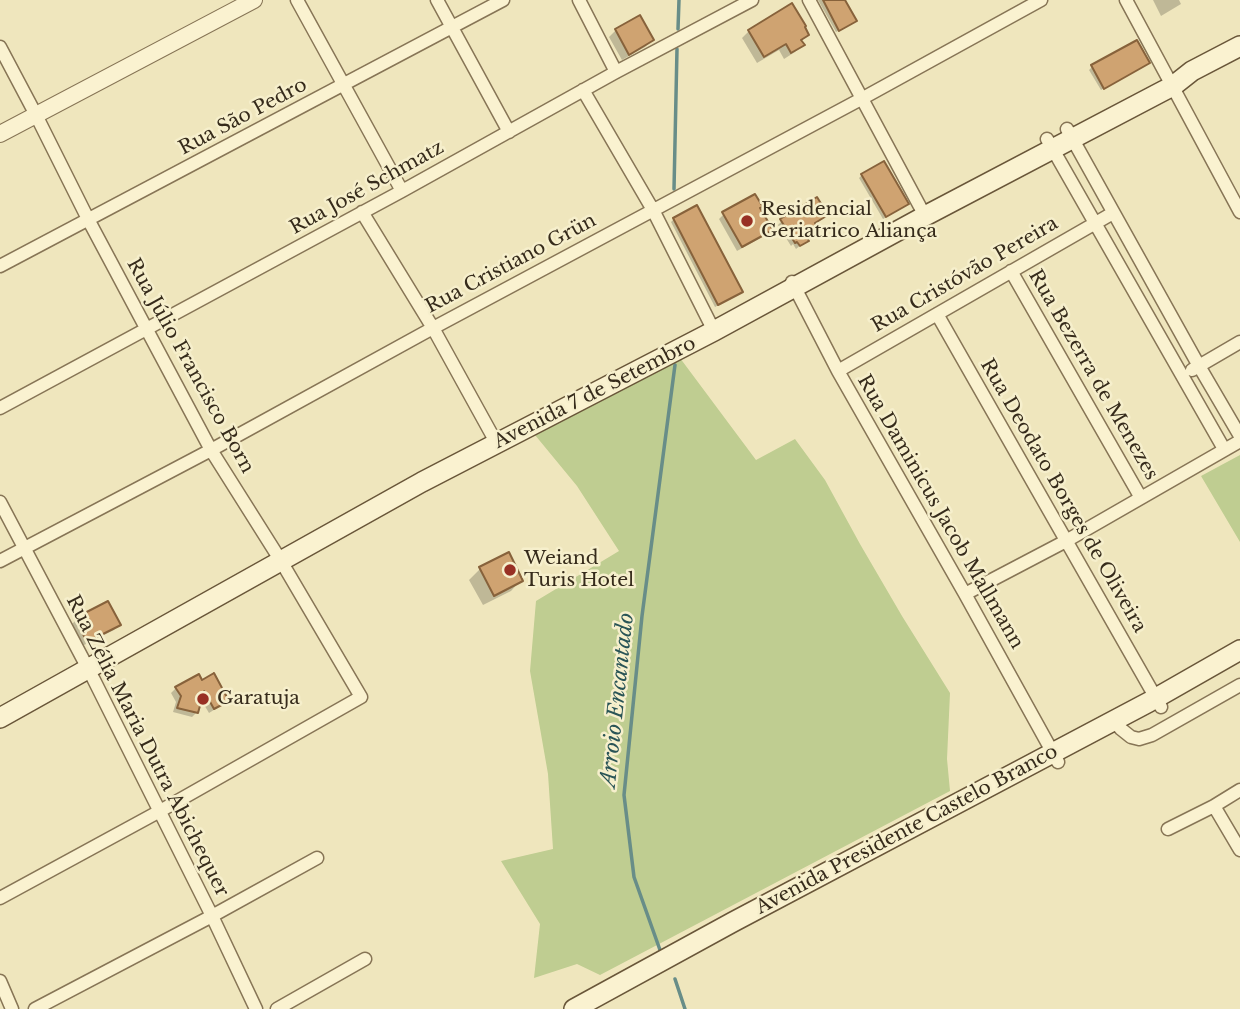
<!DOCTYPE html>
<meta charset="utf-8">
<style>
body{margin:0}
canvas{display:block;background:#efe6bd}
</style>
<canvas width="1240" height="1009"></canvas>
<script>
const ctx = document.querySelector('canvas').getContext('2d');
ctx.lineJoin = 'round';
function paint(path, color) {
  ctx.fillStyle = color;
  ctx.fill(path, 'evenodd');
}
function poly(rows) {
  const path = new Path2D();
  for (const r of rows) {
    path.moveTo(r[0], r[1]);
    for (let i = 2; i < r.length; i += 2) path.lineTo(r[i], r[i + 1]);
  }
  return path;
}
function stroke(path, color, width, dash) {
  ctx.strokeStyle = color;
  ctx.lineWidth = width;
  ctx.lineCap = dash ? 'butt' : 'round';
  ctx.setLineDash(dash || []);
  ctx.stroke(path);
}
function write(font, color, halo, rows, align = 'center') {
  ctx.font = font + ' "Libre Baskerville",serif';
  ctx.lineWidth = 5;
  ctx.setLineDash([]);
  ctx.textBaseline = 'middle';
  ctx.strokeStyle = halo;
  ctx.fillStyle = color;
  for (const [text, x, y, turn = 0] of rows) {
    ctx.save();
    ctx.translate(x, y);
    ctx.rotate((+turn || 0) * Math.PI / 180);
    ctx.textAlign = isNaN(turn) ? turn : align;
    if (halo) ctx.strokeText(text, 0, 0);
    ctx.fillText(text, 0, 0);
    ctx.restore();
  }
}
paint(poly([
 [680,358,756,460,795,439,825,480,860,544,902,616,950,693,947,759,950,791,600,975,577,964,534,978,540,924,501,861,553,849,548,774,530,671,536,601,619,551,577,486,535,435],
 [1240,455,1240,542,1201,476]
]), '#bfcd91');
paint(poly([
 [818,0,843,0,852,24,836,32],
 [1153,0,1179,0,1181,4,1161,16],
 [639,17,652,40,645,47,622,60,609,37,616,30],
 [749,31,807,35,800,41,802,45,795,52,784,59,779,50,757,63,742,38],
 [1148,63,1101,90,1089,70,1092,67],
 [862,175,904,207,883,219,859,178],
 [759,209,771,230,766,235,737,251,719,219,724,214],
 [674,219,741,292,738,295,715,307,671,222],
 [782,221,813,224,816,229,804,238,806,241,796,249,793,244,791,246,778,225],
 [480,569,521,580,511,591,483,605,469,580],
 [107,603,118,625,114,630,82,646,71,625,76,620],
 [198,676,202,682,227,700,222,705,209,713,200,698,197,712,192,717,173,712,176,702,171,693,176,688]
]), '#0003');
stroke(poly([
 [678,29,679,0],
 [674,189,677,49],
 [660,950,634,877,624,795,642,616,675,365],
 [675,979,685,1009]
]), '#688d88', 3.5);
const building = poly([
 [823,0,845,0,857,21,839,31,823,0],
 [792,3,806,26,805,27,809,35,801,40,805,45,791,53,786,44,764,57,748,30,792,3],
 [640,15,654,40,629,55,615,29,640,15],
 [1137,40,1150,63,1104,89,1091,65,1137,40],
 [884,161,909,204,886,217,861,174,884,161],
 [755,194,763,207,760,208,773,230,742,247,722,212,755,194],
 [817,197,828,215,815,223,818,229,806,237,809,241,800,246,797,242,795,243,780,219,817,197],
 [697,205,743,292,718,305,673,218,697,205],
 [509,552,523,581,494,596,479,567,509,552],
 [108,601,121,625,87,642,75,618,108,601],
 [214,673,229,701,214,709,204,691,198,713,177,708,181,696,175,687,199,674,202,680,214,673]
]);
paint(building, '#cfa371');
stroke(building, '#87623b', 2);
const minor = poly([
 [297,0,402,191],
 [437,0,509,132],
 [579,0,616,72],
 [809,0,925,216],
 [1126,0,1240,212],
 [0,47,36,115,89,221,211,450,281,561,361,697,160,811,0,898],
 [583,90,653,210,714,331],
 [1067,129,1199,366,1240,436],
 [1047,139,1224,449],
 [362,212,433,328,497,444],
 [0,266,503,0],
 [1011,271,1141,498],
 [792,282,838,371,965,594,1058,762],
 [937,314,1161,707],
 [1192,370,1240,342],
 [838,371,1113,213],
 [0,408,402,191,616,72,752,0],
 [0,502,94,680,212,916,256,1009],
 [0,561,211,450,433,328,863,98,1041,0],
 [965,594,1066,541,1240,441],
 [1114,721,1121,729,1131,737,1139,739,1152,735,1240,685],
 [1214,806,1240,850],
 [1168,829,1214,806,1240,790],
 [0,981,12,1009],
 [35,1009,212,916,317,858],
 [277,1009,365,959]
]);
const tertiary = poly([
 [0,134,254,0]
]);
const secondary = poly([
 [0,718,422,482,714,331,925,216,1163,91,1173,86,1192,71,1240,46],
 [574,1009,733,922,1149,702,1240,650]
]);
stroke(minor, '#877556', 15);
stroke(tertiary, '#877556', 18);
stroke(secondary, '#695639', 22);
stroke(minor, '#faf2d0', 12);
stroke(tertiary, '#faf2d0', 16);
stroke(secondary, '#faf2d0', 19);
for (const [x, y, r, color] of [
 [747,221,7,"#983024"],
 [510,570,7,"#983024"],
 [203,699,7,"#983024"]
]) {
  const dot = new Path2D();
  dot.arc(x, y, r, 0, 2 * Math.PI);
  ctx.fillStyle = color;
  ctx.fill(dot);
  stroke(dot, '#f6efcc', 2.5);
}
write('19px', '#362b1b', '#f6efcc', [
 ["Rua São Pedro",243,117,-28],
 ["Rua José Schmatz",367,188,-29],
 ["Rua Cristiano Grün",511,264,-28],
 ["Rua Cristóvão Pereira",965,275,-30],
 ["Rua Júlio Francisco Born",190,366,61],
 ["Rua Bezerra de Menezes",1093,375,60],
 ["Avenida 7 de Setembro",595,393,-27],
 ["Rua Deodato Borges de Oliveira",1063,496,60],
 ["Rua Daminicus Jacob Mallmann",940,512,60],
 ["Rua Zélia Maria Dutra Abichequer",147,746,63],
 ["Avenida Presidente Castelo Branco",907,830,-28]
]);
write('19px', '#362b1b', '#f6efcc', [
 ["Residencial",761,210],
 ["Geriatrico Aliança",761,232],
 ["Weiand",524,559],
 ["Turis Hotel",524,581],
 ["Garatuja",217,699]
], 'left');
write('italic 21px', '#295456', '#f6efcc', [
 ["Arroio Encantado",618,700,-84]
]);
</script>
